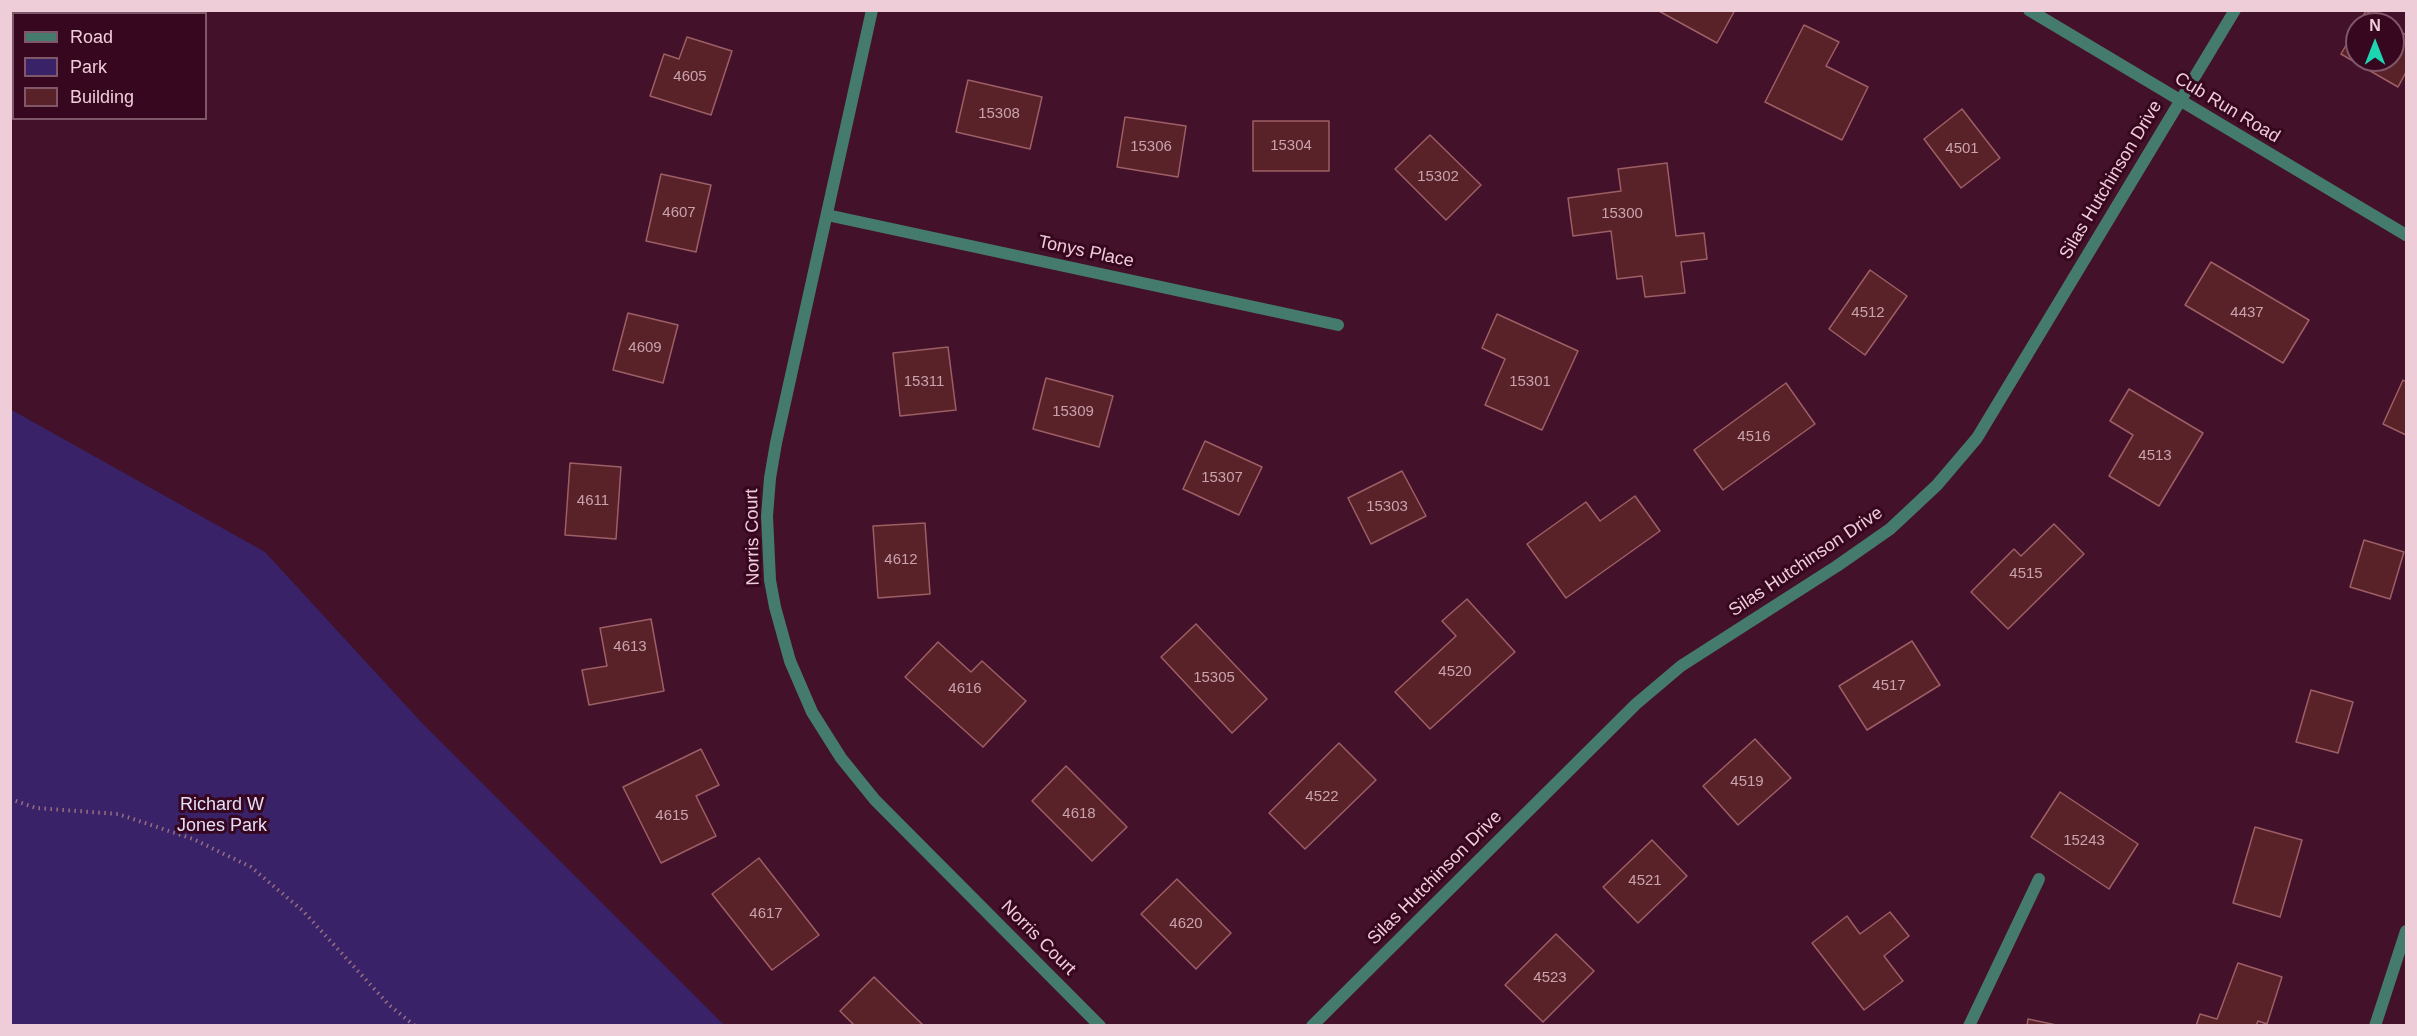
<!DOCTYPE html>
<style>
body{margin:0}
#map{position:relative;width:2417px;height:1036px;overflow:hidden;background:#431129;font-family:Arial,sans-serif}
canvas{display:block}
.frame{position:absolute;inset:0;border:12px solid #eecdd9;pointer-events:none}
.legend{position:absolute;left:12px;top:12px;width:195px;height:108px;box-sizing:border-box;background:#37061f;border:2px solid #805669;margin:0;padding:8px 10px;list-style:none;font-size:18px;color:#eecdd9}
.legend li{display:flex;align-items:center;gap:12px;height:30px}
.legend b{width:30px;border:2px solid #805669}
.north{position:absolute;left:2345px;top:12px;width:60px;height:60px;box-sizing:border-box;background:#37061f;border:2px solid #805669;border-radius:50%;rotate:0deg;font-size:16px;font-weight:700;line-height:24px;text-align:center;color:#eecdd9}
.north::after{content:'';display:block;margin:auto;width:21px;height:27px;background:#1dd5b1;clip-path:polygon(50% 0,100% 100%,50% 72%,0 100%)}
</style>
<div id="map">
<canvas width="2417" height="1036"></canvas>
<div class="frame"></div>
<ul class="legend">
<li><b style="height:8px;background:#457b6c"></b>Road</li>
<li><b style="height:16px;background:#392268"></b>Park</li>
<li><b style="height:16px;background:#592229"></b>Building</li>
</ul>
<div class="north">N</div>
</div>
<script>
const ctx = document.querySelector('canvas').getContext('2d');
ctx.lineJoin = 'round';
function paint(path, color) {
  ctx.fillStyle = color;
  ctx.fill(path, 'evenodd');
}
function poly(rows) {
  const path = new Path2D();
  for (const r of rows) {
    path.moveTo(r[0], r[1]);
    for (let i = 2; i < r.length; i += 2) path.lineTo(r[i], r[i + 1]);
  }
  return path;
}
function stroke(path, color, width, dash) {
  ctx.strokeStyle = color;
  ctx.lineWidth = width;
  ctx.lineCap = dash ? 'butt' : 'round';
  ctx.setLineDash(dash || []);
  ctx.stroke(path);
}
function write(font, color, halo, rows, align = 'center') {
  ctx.font = font + ' Arial,sans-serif';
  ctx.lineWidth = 6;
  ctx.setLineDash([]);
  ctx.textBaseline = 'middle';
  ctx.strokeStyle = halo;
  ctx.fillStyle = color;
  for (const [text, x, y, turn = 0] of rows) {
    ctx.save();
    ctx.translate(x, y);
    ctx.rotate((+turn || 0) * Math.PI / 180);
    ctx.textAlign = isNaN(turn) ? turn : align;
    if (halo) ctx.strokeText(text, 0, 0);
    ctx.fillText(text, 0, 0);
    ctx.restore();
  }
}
paint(poly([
 [10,409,265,552,422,723,724,1025,11,1025]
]), '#392268');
const building = poly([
 [1657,10,1735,10,1717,43,1657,10],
 [2366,11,2389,24,2358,24,2366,11],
 [1804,25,1839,42,1826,66,1868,87,1842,140,1765,102,1804,25],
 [2357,26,2357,60,2393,60,2393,27,2406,35,2406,72,2398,87,2341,54,2357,26],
 [687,37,732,51,711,115,650,96,664,54,679,59,687,37],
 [968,80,1042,97,1030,149,956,132,968,80],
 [1962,109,2000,158,1961,188,1924,139,1962,109],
 [1125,117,1186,126,1178,177,1117,167,1125,117],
 [1253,121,1329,121,1329,171,1253,171,1253,121],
 [1430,135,1481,185,1446,220,1395,169,1430,135],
 [1667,163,1676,236,1704,233,1707,259,1681,262,1685,293,1645,297,1642,276,1617,279,1611,231,1573,236,1568,198,1621,191,1618,169,1667,163],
 [661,174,711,185,696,252,646,241,661,174],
 [2211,262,2309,320,2283,363,2185,305,2211,262],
 [1870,270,1907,296,1865,355,1829,329,1870,270],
 [628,313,678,325,663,383,613,370,628,313],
 [1497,314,1578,351,1542,430,1485,405,1505,359,1482,348,1497,314],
 [948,347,956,410,900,416,893,353,948,347],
 [1046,378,1113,396,1099,447,1033,429,1046,378],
 [2403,380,2406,382,2406,435,2383,424,2403,380],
 [1786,383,1815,424,1723,490,1694,450,1786,383],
 [2129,389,2203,433,2159,506,2109,476,2133,435,2110,421,2129,389],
 [1205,441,1262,467,1239,515,1183,489,1205,441],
 [570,463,621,467,616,539,565,535,570,463],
 [1402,471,1426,516,1371,544,1348,498,1402,471],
 [1635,496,1660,531,1566,598,1527,544,1586,502,1600,521,1635,496],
 [925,523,930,594,878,598,873,526,925,523],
 [2054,524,2084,554,2008,629,1971,592,2014,549,2021,556,2054,524],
 [2364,540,2404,552,2390,599,2350,587,2364,540],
 [1467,599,1515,652,1430,729,1395,692,1456,636,1442,621,1467,599],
 [651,619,664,691,589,705,582,670,607,666,600,628,651,619],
 [1196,624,1267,699,1232,733,1161,657,1196,624],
 [1912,641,1940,685,1867,730,1839,686,1912,641],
 [938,642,971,672,982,661,1026,701,983,747,905,677,938,642],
 [2311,690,2353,702,2338,753,2296,742,2311,690],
 [1755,739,1791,778,1738,825,1703,786,1755,739],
 [1339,743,1376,780,1305,849,1269,813,1339,743],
 [701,749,719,785,696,796,716,836,661,863,623,787,701,749],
 [1066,766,1127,827,1092,861,1032,801,1066,766],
 [2060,792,2138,844,2109,889,2031,837,2060,792],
 [2255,827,2302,840,2280,917,2233,903,2255,827],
 [1652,840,1687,876,1638,923,1603,887,1652,840],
 [759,858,819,935,772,970,712,894,759,858],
 [1177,879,1231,933,1196,969,1141,914,1177,879],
 [1890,912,1909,936,1884,956,1903,981,1864,1010,1812,943,1847,916,1860,934,1890,912],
 [1556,934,1594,971,1543,1022,1505,985,1556,934],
 [2238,963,2282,977,2267,1024,2258,1021,2256,1026,2196,1026,2200,1014,2217,1019,2238,963],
 [874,977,924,1026,855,1026,840,1011,874,977],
 [2028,1019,2061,1026,2027,1026,2028,1019]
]);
paint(building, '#592229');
stroke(building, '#9d5f65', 1.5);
stroke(poly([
 [10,799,36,808,118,814,193,839,251,867,303,911,389,1005,415,1026]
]), '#986f81', 4, [1.5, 4.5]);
stroke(poly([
 [1969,1026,2039,879]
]), '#457b6c', 12);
stroke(poly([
 [872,10,776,443,770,478,767,516,770,580,775,607,790,661,812,712,841,758,875,800,1100,1026],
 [2029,10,2406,235],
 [827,215,1338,325],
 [1312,1026,1636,704,1681,666,1837,566,1890,529,1937,485,1977,438,2235,10],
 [2375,1026,2406,931]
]), '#457b6c', 12);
write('15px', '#c9a2ad', null, [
 ["4605",690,77],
 ["15308",999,114],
 ["15304",1291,146],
 ["15306",1151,147],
 ["4501",1962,149],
 ["15302",1438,177],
 ["4607",679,213],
 ["15300",1622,214],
 ["4512",1868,313],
 ["4437",2247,313],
 ["4609",645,348],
 ["15311",924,382],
 ["15301",1530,382],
 ["15309",1073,412],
 ["4516",1754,437],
 ["4513",2155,456],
 ["15307",1222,478],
 ["4611",593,501],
 ["15303",1387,507],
 ["4612",901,560],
 ["4515",2026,574],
 ["4613",630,647],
 ["4520",1455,672],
 ["15305",1214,678],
 ["4517",1889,686],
 ["4616",965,689],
 ["4519",1747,782],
 ["4522",1322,797],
 ["4618",1079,814],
 ["4615",672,816],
 ["15243",2084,841],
 ["4521",1645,881],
 ["4617",766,914],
 ["4620",1186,924],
 ["4523",1550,978]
]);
write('18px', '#eecdd9', '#37061f', [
 ["Cub Run Road",2227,108,31],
 ["Silas Hutchinson Drive",2111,180,-59],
 ["Tonys Place",1086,252,12],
 ["Norris Court",753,537,-91],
 ["Silas Hutchinson Drive",1806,562,-34],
 ["Silas Hutchinson Drive",1435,878,-45],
 ["Norris Court",1038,938,45]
]);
write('18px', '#e3def7', '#37061f', [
 ["Richard W",222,805],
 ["Jones Park",222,826]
]);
</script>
